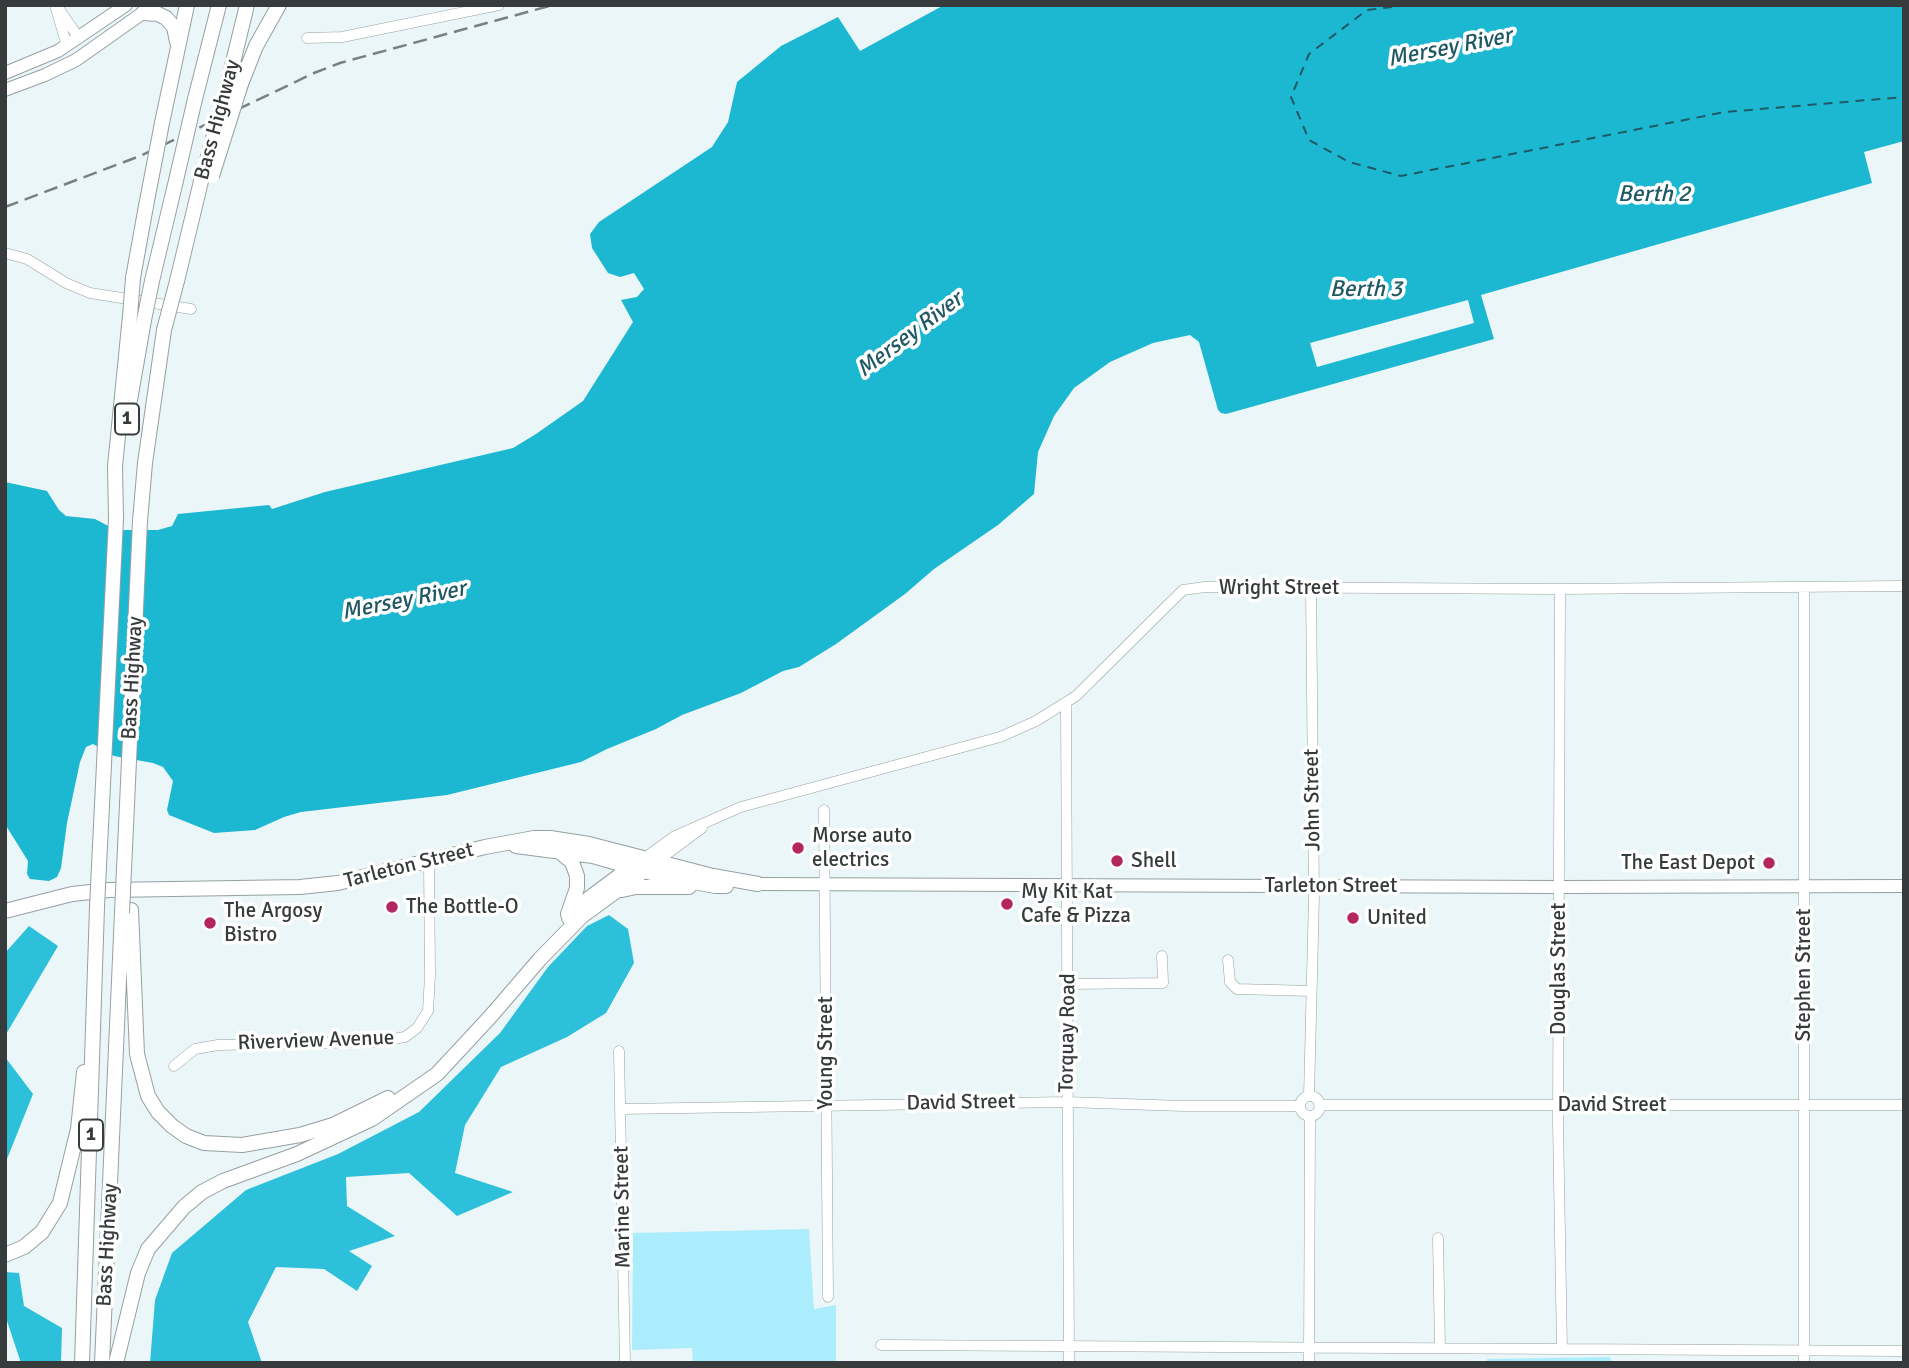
<!DOCTYPE html>
<style>
body{margin:0}
#map{position:relative;width:1909px;height:1368px;overflow:hidden;background:#ebf6f8;font-family:Signika,sans-serif}
canvas{display:block}
.frame{position:absolute;inset:0;border:7px solid #373b3c;pointer-events:none}
</style>
<div id="map">
<canvas width="1909" height="1368"></canvas>
<div class="frame"></div>
</div>
<script>
const ctx = document.querySelector('canvas').getContext('2d');
ctx.lineJoin = 'round';
function paint(path, color) {
  ctx.fillStyle = color;
  ctx.fill(path, 'evenodd');
}
function poly(rows) {
  const path = new Path2D();
  for (const r of rows) {
    if (r.length === 3) {
      path.moveTo(r[0] + r[2], r[1]);
      path.arc(r[0], r[1], r[2], 0, 2 * Math.PI);
      continue;
    }
    path.moveTo(r[0], r[1]);
    for (let i = 2; i < r.length; i += 2) path.lineTo(r[i], r[i + 1]);
  }
  return path;
}
function stroke(path, color, width, dash) {
  ctx.strokeStyle = color;
  ctx.lineWidth = width;
  ctx.lineCap = dash ? 'butt' : 'round';
  ctx.setLineDash(dash || []);
  ctx.stroke(path);
}
function write(font, color, halo, rows, align = 'center') {
  ctx.font = font + ' Signika,sans-serif';
  ctx.lineWidth = 7;
  ctx.setLineDash([]);
  ctx.textBaseline = 'middle';
  ctx.strokeStyle = halo;
  ctx.fillStyle = color;
  for (const [text, x, y, turn = 0] of rows) {
    ctx.save();
    ctx.translate(x, y);
    ctx.rotate((+turn || 0) * Math.PI / 180);
    ctx.textAlign = isNaN(turn) ? turn : align;
    if (halo) ctx.strokeText(text, 0, 0);
    ctx.fillText(text, 0, 0);
    ctx.restore();
  }
}
paint(poly([
 [809,1229,814,1309,836,1305,836,1363,693,1363,692,1348,632,1350,633,1233],
 [1610,1357,1612,1363,1487,1363,1487,1359]
]), '#abedfc');
paint(poly([
 [609,915,628,929,634,963,606,1013,567,1037,501,1067,465,1125,455,1173,513,1192,457,1216,409,1173,346,1177,347,1206,395,1236,349,1251,372,1266,357,1291,324,1269,276,1267,248,1322,262,1363,150,1363,155,1300,172,1253,246,1190,338,1154,419,1112,500,1033,548,967,587,926],
 [29,926,58,946,5,1036,5,953],
 [5,1057,33,1094,7,1159,5,1172],
 [5,1272,19,1273,24,1306,62,1328,61,1363,21,1363,5,1315]
]), '#2cc0da');
paint(poly([
 [944,5,1904,5,1904,141,1864,152,1872,183,1481,295,1494,339,1226,414,1221,413,1218,410,1199,342,1190,335,1153,343,1110,362,1074,388,1054,416,1038,452,1034,494,998,525,934,569,905,594,836,644,799,667,783,671,741,693,682,715,656,729,607,749,581,762,447,795,301,812,284,817,255,830,214,833,169,815,167,810,173,781,163,767,153,763,114,756,93,744,86,747,80,762,67,823,61,868,57,877,49,881,30,879,27,874,28,861,5,824,5,482,47,491,59,510,66,516,95,519,116,530,158,530,172,526,178,514,269,505,272,509,325,492,513,448,536,434,583,401,633,322,621,300,637,297,644,289,634,273,620,277,608,273,592,248,590,234,599,222,712,147,728,122,737,82,781,46,838,17,860,51]
]), '#1cb8d2');
paint(poly([
 [1468,300,1474,323,1317,367,1310,343]
]), '#ebf6f8');
stroke(poly([
 [1408,5,1367,10,1309,54,1291,97,1309,140,1349,162,1401,176,1725,112,1904,97]
]), '#205964', 2, [9, 7]);
const minor = poly([
 [55,5,67,46],
 [59,9,79,38],
 [307,38,342,37,499,5],
 [5,253,27,259,66,283,90,293,191,309],
 [1560,589,1558,1123,1562,1349],
 [1066,702,1069,1363],
 [824,810,828,1297],
 [643,859,675,836,741,807,1000,737,1036,721,1076,696,1183,590,1205,587,1560,589,1904,586],
 [656,862,702,828],
 [1228,960,1230,982,1237,989,1311,991],
 [1069,984,1163,983,1162,956],
 [619,1051,625,1363],
 [174,1066,195,1049,218,1045,374,1042,405,1037,417,1028,428,1011,430,975,429,862],
 [1309,1096,1314,896,1311,588],
 [1310,1106,10],
 [1319,1105,1904,1105],
 [621,1109,1067,1102,1183,1106,1300,1106],
 [1438,1238,1440,1348],
 [881,1345,1904,1351],
 [1309,1363,1310,1116],
 [1804,1363,1804,587]
]);
const major = poly([
 [5,73,58,51,126,5],
 [5,90,45,75,76,60,154,5],
 [758,884,1559,887,1904,886]
]);
const highway = poly([
 [143,13,158,14,166,18,174,27,177,42],
 [241,84,256,46,279,5],
 [226,91,247,5],
 [195,99,219,5],
 [162,123,187,5],
 [133,278,146,206],
 [152,281,174,189],
 [177,281,202,177],
 [130,400,144,320],
 [116,519,115,466,130,316],
 [140,521,145,463,164,330],
 [516,846,593,856,662,876,715,886,726,886],
 [560,852,572,862,577,876,577,888,568,914],
 [622,890,636,887,689,887],
 [131,910,137,1054,148,1096,158,1112,172,1126,186,1136,204,1143,242,1145,300,1135,333,1125,388,1098],
 [5,911,72,894,109,890,300,887,338,883,485,847,534,838,550,838,589,844,713,876,758,884],
 [569,918,584,902,635,864],
 [5,1255,24,1247,42,1232,60,1203,78,1129,84,1072],
 [82,1363,97,907],
 [102,1363,122,913],
 [116,1363,138,1273,148,1249,184,1207,202,1192,223,1181,297,1154,372,1119,437,1074,490,1017,540,959,582,916,656,862]
]);
stroke(minor, '#95a0a2', 11);
stroke(major, '#95a0a2', 14);
stroke(highway, '#95a0a2', 16);
stroke(minor, '#fff', 10);
stroke(major, '#fff', 12);
stroke(highway, '#fff', 14);
stroke(poly([
 [5,207,140,156,314,73,340,63,553,5]
]), '#7a8082', 2.5, [14, 7]);
const highwayBridge = poly([
 [206,164,226,91],
 [212,176,241,84],
 [174,189,195,99],
 [146,206,162,123],
 [130,316,133,278],
 [144,320,152,281],
 [164,330,177,281],
 [97,907,116,519],
 [122,913,140,521]
]);
stroke(highwayBridge, '#95a0a2', 16, []);
stroke(highwayBridge, '#fff', 14);
for (const [x, y, r, color] of [
 [798,848,7,"#b4275e"],
 [1117,861,7,"#b4275e"],
 [1769,863,7,"#b4275e"],
 [1007,904,7,"#b4275e"],
 [392,907,7,"#b4275e"],
 [1353,918,7,"#b4275e"],
 [210,923,7,"#b4275e"]
]) {
  const dot = new Path2D();
  dot.arc(x, y, r, 0, 2 * Math.PI);
  ctx.fillStyle = color;
  ctx.fill(dot);
  stroke(dot, '#fff', 2.5);
}
for (const [x, y, w] of [
 [127,419,24],
 [91,1135,24]
]) {
  const box = new Path2D();
  box.roundRect(x - w / 2, y - 15.5, w, 31, 5);
  ctx.fillStyle = '#fff';
  ctx.fill(box);
  stroke(box, '#373b3c', 2);
}
write('bold 19px', '#373b3c', null, [
 ["1",127,419],
 ["1",91,1135]
]);
write('21px', '#373b3c', '#fff', [
 ["Bass Highway",218,120,-75],
 ["Wright Street",1279,588],
 ["Bass Highway",133,678,-87],
 ["John Street",1313,800,-91],
 ["Tarleton Street",409,866,-14],
 ["Tarleton Street",1331,886],
 ["Douglas Street",1559,969,-90],
 ["Stephen Street",1804,975,-90],
 ["Torquay Road",1068,1033,-89],
 ["Riverview Avenue",316,1041,-2],
 ["Young Street",826,1053,-90],
 ["David Street",961,1103,-1],
 ["David Street",1612,1105],
 ["Marine Street",623,1207,-91],
 ["Bass Highway",108,1245,-87]
]);
write('21px', '#373b3c', '#fff', [
 ["Morse auto",812,836],
 ["electrics",812,860],
 ["Shell",1131,861],
 ["The East Depot",1755,863,"right"],
 ["My Kit Kat",1021,892],
 ["Cafe & Pizza",1021,916],
 ["The Bottle-O",406,907],
 ["The Argosy",224,911],
 ["Bistro",224,935],
 ["United",1367,918]
], 'left');
write('italic 23px', '#205964', '#fff', [
 ["Mersey River",1450,48,-11],
 ["Berth 2",1654,195],
 ["Berth 3",1366,290],
 ["Mersey River",910,335,-37],
 ["Mersey River",404,601,-11]
]);
</script>
